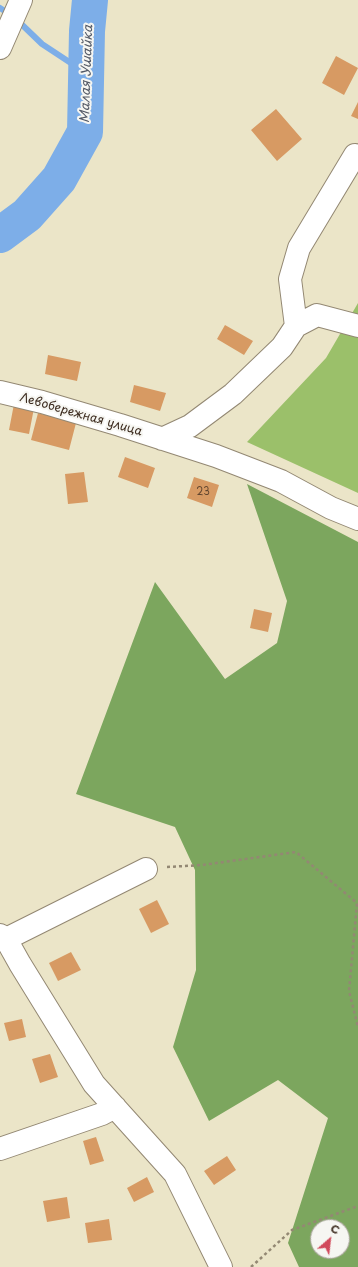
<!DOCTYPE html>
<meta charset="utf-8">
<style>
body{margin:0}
#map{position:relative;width:358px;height:1267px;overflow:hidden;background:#ebe5c8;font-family:"Playpen Sans",sans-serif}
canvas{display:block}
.north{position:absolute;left:310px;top:1219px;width:40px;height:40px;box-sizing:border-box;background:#f6f6f2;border:1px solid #aba49d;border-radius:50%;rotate:28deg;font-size:11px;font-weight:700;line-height:16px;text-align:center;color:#3b2a1e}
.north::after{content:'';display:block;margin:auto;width:14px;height:18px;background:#d1495b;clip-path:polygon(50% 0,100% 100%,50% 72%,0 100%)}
</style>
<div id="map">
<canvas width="358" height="1267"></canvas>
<div class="north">С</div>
</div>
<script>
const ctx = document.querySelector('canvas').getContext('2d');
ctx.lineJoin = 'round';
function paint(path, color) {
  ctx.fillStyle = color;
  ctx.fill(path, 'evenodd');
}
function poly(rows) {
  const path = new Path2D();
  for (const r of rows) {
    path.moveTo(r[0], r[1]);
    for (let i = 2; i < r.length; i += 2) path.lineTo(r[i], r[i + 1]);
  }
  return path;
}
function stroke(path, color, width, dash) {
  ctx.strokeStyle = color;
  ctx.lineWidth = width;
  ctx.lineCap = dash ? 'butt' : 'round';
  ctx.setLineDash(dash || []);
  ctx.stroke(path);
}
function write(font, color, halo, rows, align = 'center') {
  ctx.font = font + ' "Playpen Sans",sans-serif';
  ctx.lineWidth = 4;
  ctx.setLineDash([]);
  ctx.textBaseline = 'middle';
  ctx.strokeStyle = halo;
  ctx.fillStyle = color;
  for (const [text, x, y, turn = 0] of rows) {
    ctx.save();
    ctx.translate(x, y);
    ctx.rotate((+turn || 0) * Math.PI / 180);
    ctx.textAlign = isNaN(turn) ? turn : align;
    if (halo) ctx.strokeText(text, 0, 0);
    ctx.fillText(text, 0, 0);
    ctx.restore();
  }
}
paint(poly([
 [358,303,358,493,247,442,326,358]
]), '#9bc06a');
paint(poly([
 [247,484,358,542,358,1267,299,1267,288,1243,328,1118,278,1080,209,1121,173,1047,196,970,195,870,175,827,76,794,155,582,225,679,277,643,287,601],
 [318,1227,342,1227,342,1251,318,1251]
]), '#7ca65e');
stroke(poly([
 [0,8,14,17,42,44,86,73]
]), '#7daee8', 6);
stroke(poly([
 [0,235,27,215,59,179,85,132,87,31,90,0]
]), '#7daee8', 36);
paint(poly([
 [336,56,358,68,344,95,322,83],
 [358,102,358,119,351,116],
 [276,109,302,139,277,161,251,130],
 [225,325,253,341,244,355,217,339],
 [48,355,81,362,77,381,45,374],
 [134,385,166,393,160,411,130,402],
 [14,404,34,408,29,434,9,430],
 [38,413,76,423,69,450,31,440],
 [125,457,155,468,148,488,118,477],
 [84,472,88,502,68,504,65,474],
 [194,477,219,485,212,507,187,498],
 [254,609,272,613,268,632,250,628],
 [157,900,169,924,151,933,139,909],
 [71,952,81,970,58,981,49,963],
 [22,1019,26,1037,9,1041,4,1023],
 [50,1054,58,1077,40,1083,32,1059],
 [96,1137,104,1161,90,1165,83,1141],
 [227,1156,236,1170,214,1185,204,1171],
 [147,1177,154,1192,134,1202,127,1188],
 [67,1197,70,1218,47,1222,43,1201],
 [109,1219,112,1240,88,1243,85,1223]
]), '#d79a63');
const minor = poly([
 [0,48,21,0],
 [296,326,290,279,299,248,355,155],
 [0,392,42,402,120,425,216,456,281,481,331,508,358,519],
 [162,439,190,426,233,394,282,347,296,326,317,315,358,326],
 [0,935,6,939,20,964,94,1084,175,1174,221,1267],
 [6,939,146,869],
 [0,1149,102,1114,115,1107]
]);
stroke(minor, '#938873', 24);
stroke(poly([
 [167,867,202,865,296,852,357,903,349,991,358,1027],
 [251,1267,292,1230,358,1206]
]), '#938873', 2.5, [3, 3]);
stroke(minor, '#fff', 22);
write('10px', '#62462f', null, [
 ["23",203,492]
]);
write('12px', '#3b2a1e', '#f6f6f2', [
 ["Левобережная улица",81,415,16]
]);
write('italic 13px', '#525865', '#f6f6f2', [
 ["Малая Ушайка",87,74,-88]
]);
</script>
